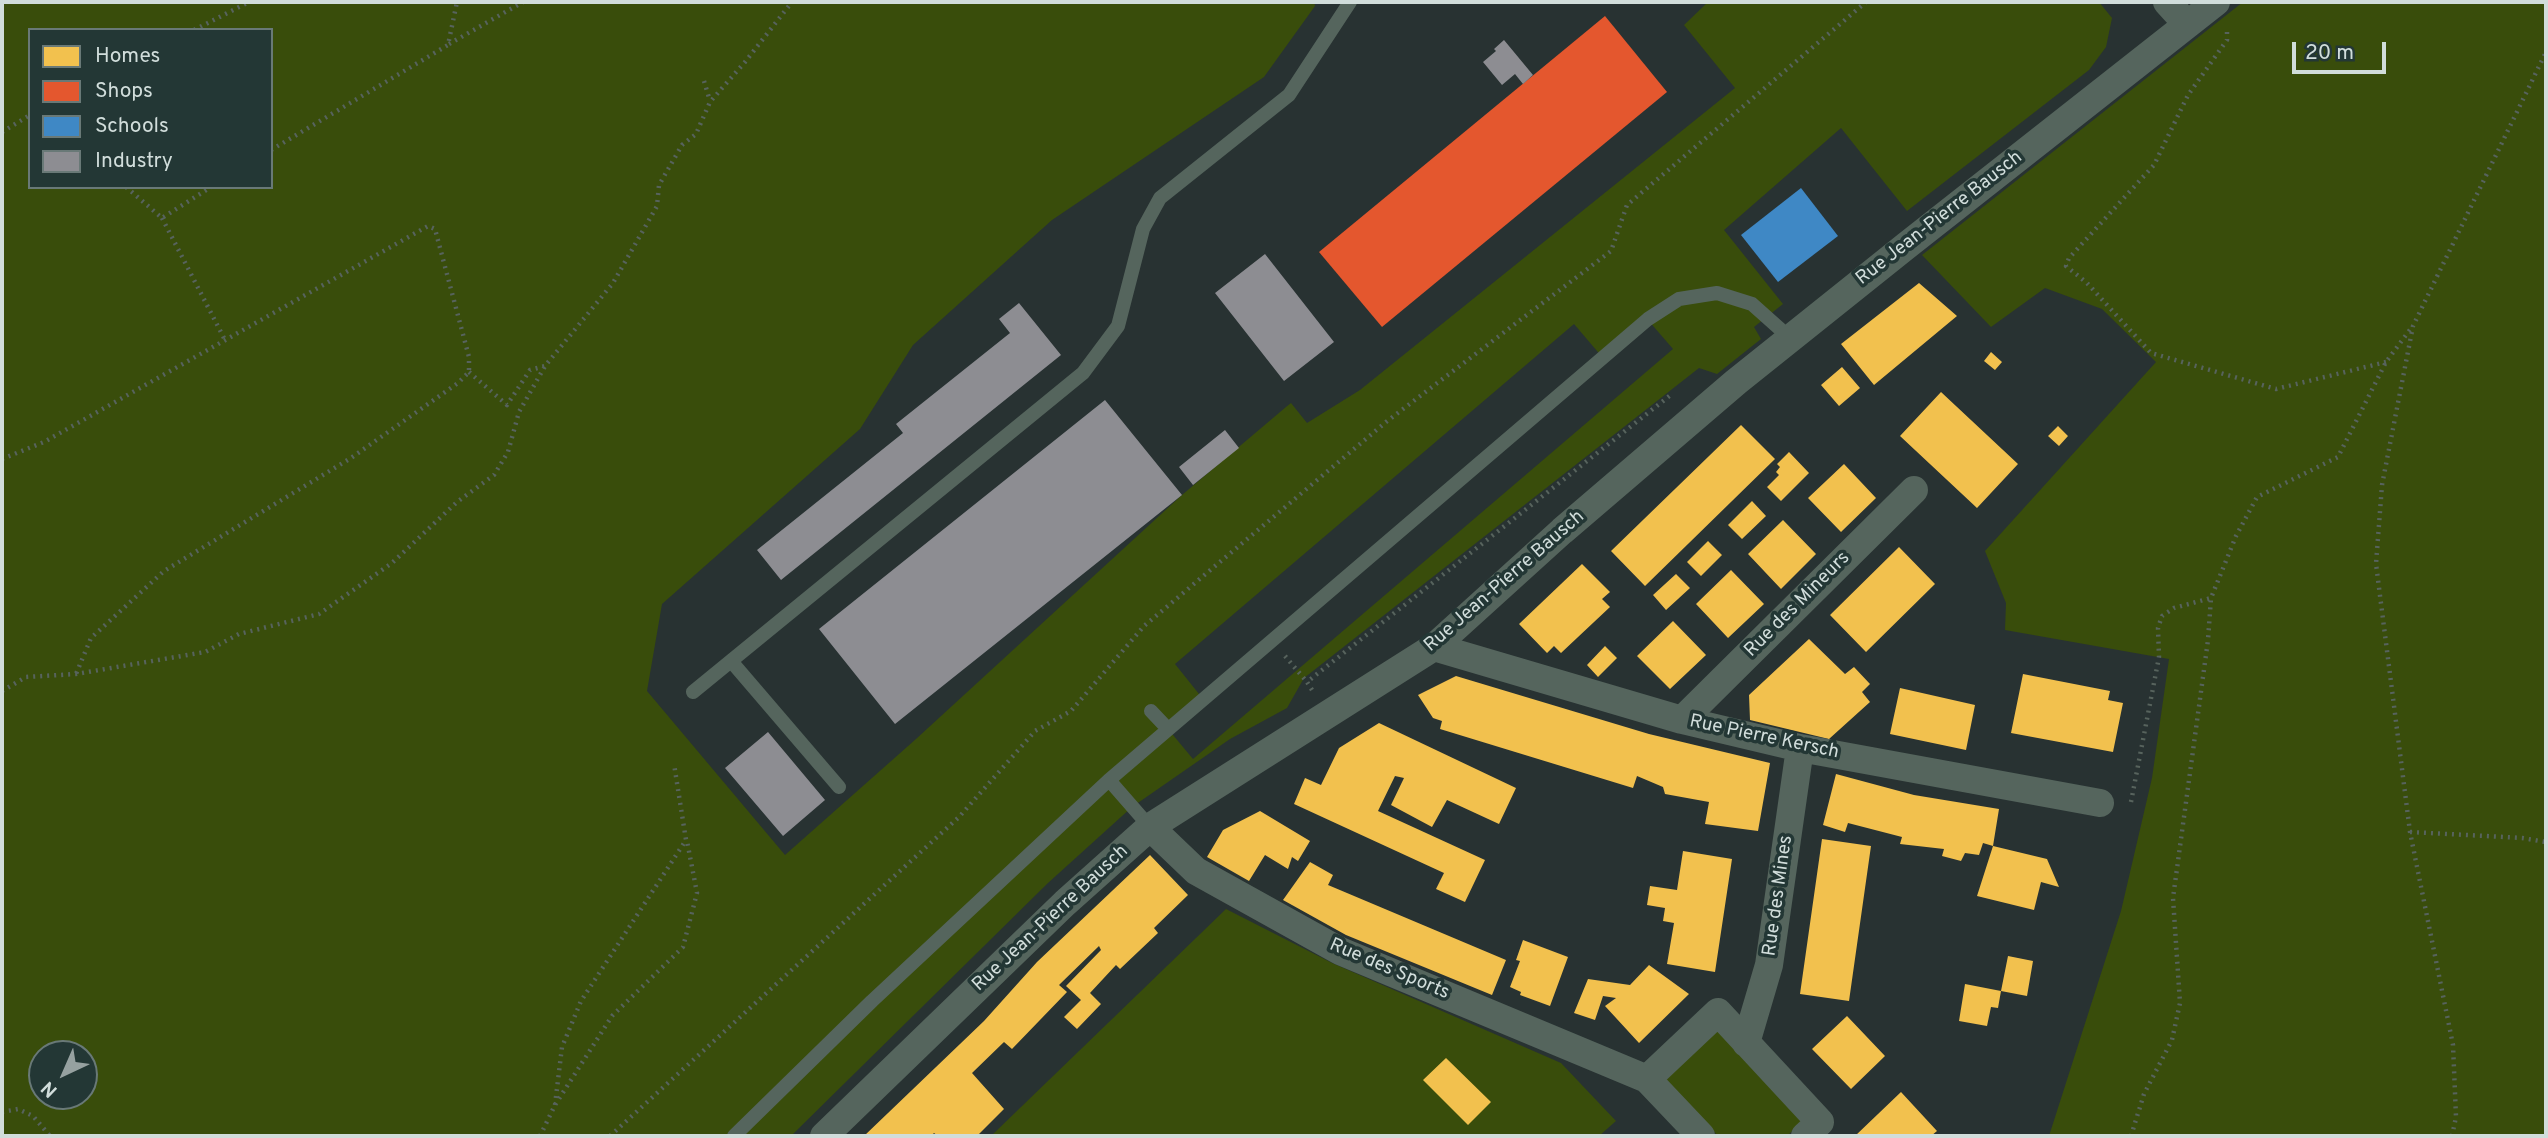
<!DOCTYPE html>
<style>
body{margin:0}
#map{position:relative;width:2548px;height:1138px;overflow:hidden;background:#283232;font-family:Overpass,sans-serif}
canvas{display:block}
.frame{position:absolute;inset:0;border:4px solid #d1dddb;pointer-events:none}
.legend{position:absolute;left:28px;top:28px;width:245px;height:161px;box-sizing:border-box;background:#233735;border:2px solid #697977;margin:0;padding:9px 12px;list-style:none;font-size:21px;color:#d1dddb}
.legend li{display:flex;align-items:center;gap:14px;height:35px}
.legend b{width:35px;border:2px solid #697977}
.north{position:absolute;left:28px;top:1040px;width:70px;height:70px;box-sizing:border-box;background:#233735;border:2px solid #697977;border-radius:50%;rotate:224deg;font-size:19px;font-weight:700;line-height:28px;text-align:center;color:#d1dddb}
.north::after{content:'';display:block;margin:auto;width:24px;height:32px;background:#96a1a0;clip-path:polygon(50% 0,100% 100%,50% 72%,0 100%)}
.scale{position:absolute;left:2292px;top:42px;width:94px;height:32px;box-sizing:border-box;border:4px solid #d1dddb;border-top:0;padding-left:9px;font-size:21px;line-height:24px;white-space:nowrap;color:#d1dddb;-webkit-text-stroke:5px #233735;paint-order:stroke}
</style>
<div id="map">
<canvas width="2548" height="1138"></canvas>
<div class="frame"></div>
<ul class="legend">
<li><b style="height:19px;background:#f2c14e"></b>Homes</li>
<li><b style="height:19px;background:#e4572e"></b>Shops</li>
<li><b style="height:19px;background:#3f88c5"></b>Schools</li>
<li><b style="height:19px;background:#8d8d92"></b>Industry</li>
</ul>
<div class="north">N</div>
<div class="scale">20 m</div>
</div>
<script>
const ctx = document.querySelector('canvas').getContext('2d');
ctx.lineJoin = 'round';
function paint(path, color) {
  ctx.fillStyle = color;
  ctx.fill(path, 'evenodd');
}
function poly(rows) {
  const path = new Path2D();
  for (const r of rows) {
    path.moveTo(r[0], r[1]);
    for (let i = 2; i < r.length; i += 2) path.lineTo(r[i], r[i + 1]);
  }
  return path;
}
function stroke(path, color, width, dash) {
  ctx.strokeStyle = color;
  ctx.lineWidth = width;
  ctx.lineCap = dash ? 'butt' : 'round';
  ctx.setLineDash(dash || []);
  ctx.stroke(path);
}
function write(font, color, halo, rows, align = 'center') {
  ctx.font = font + ' Overpass,sans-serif';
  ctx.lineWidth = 7;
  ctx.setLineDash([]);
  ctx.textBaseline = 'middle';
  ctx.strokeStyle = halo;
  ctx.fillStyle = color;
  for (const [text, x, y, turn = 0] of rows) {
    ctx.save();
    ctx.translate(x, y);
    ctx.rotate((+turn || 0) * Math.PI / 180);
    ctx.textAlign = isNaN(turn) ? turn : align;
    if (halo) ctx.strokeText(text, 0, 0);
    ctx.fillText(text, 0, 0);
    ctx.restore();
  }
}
paint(poly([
 [2,2,1314,2,1315,6,1264,77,1052,220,913,345,860,429,662,604,647,691,785,855,916,739,1182,495,1286,407,1291,403,1307,423,1360,390,1735,88,1684,25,1708,2,2099,2,2112,18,2106,47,2089,70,1907,211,1841,128,1724,230,1783,304,1754,327,1761,339,1717,374,1699,368,1304,678,1287,708,1230,739,1132,807,1048,883,791,1136,2,1136],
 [30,30,271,30,271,187,30,187],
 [1648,320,1673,349,1193,759,1168,729,1203,699,1175,664,1574,324,1603,358],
 [42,1054,84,1054,84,1096,42,1096],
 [2243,2,2546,2,2546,1136,2049,1136,2121,911,2152,778,2169,659,2005,630,2006,603,1985,551,2156,362,2102,309,2045,288,1991,327,1922,255],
 [1226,909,1332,963,1561,1063,1616,1121,1599,1136,991,1136],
 [1717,1030,1802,1122,1787,1136,1718,1136,1665,1079]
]), '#394d0b');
paint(poly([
 [1919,283,1957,316,1874,385,1841,344],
 [1991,352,2002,362,1995,370,1984,361],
 [1842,367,1860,388,1839,406,1821,385],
 [1941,392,2018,464,1977,508,1900,436],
 [1741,425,1775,459,1645,586,1611,551],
 [2058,426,2068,436,2059,446,2048,436],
 [1789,452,1809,473,1781,501,1767,487,1779,475,1776,472,1780,467,1777,464],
 [1844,464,1876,498,1841,532,1808,498],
 [1752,501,1766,516,1742,539,1728,525],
 [1783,520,1816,554,1781,589,1748,554],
 [1708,541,1722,555,1701,576,1687,562],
 [1899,547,1935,584,1866,652,1830,615],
 [1582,564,1610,592,1602,599,1610,607,1561,653,1554,646,1547,653,1519,624],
 [1731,570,1764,604,1728,638,1696,604],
 [1676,574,1690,588,1666,610,1653,595],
 [1673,621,1706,655,1670,689,1637,656],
 [1809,639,1845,674,1854,667,1870,684,1862,692,1870,702,1829,739,1750,720,1749,695],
 [1605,646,1617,658,1598,677,1587,665],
 [2023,674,2110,691,2108,700,2123,703,2113,752,2011,733],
 [1456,676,1649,734,1770,763,1758,831,1705,824,1709,802,1665,794,1663,787,1637,776,1633,788,1440,729,1442,721,1433,718,1418,695],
 [1900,688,1975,705,1966,750,1890,734],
 [1379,723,1516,788,1499,824,1447,800,1432,827,1391,805,1404,778,1395,776,1378,811,1485,860,1465,902,1436,889,1444,873,1294,804,1305,778,1321,785,1339,748],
 [1836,774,1914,795,1999,809,1993,846,1983,843,1979,855,1965,853,1961,861,1942,856,1944,849,1900,844,1902,837,1848,823,1845,832,1823,825],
 [1260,811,1310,841,1298,861,1292,857,1288,869,1265,855,1249,881,1207,857,1223,830],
 [1822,839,1871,846,1849,1001,1800,994],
 [1993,846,2047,859,2059,887,2041,882,2034,910,1977,896],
 [1683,851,1732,859,1715,972,1667,964,1674,923,1663,921,1665,908,1647,905,1650,886,1677,890],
 [1150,855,1188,895,1154,928,1158,933,1120,969,1116,965,1090,993,1101,1004,1077,1029,1064,1017,1081,1000,1066,986,1101,950,1099,946,1059,985,1067,992,1012,1049,1004,1042,972,1073,1004,1109,977,1136,938,1136,934,1133,931,1136,864,1136,984,1021,1037,962],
 [1310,862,1333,875,1328,885,1506,960,1492,995,1346,935,1283,900],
 [1523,940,1568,957,1550,1006,1520,995,1521,992,1510,987,1520,961,1516,960],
 [2008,956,2033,961,2027,996,2001,991,1998,1008,1991,1007,1987,1026,1959,1021,1965,984,2001,991],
 [1649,965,1689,994,1639,1043,1605,1006,1616,998,1603,996,1595,1020,1574,1013,1588,979,1630,985],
 [1847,1016,1885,1056,1851,1089,1812,1049],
 [1446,1058,1491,1102,1468,1125,1423,1080],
 [1901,1092,1937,1131,1931,1136,1855,1136]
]), '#f2c14e');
paint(poly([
 [1605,16,1667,92,1382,327,1319,252]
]), '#e4572e');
paint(poly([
 [1801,188,1838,236,1778,282,1741,235]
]), '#3f88c5');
paint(poly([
 [1504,40,1533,75,1523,84,1515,74,1502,85,1483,62,1496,51,1494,49],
 [1265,254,1334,342,1284,381,1215,293],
 [1019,303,1061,355,781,580,757,550,903,433,896,424,1010,333,999,319],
 [1105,400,1182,495,895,724,819,629],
 [1225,430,1239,448,1193,485,1179,467],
 [768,732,825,800,783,836,725,768]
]), '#8d8d92');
stroke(poly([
 [194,30,249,2],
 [2227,32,2227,40,2188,95,2154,165,2069,258,2066,266,2087,283,2151,353,2276,389,2386,362],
 [449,44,523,2],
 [704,81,710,101],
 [2,132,30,115],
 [271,150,448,45,457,2],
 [126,187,162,218,211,187],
 [162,218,224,338],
 [469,372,507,405,530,370,545,366],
 [2,459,44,442,428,226,435,229,469,357,469,372,458,383,351,458,164,571,91,638,76,674],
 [1285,656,1307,682],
 [1312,690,1307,682,1317,674,1672,394],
 [2,691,26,677,76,674,205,652,239,634,319,614,392,563,457,502,494,475,508,452,519,412,545,366,613,283,657,206,659,185,682,145,696,134,710,102,745,62,792,2],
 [2131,802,2159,657,2158,628,2162,616,2174,608,2211,598,2236,536,2257,497,2338,457,2386,362,2412,327],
 [2410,832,2522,838,2546,842],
 [555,1105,562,1047,581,1001,686,840,674,764],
 [2,1112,18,1109,33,1116,50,1136],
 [540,1136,555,1105,612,1016,683,947,697,893,687,841],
 [610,1136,959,817,1035,731,1071,711,1144,626,1386,422,1611,251,1627,205,1866,2],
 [2131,1136,2144,1094,2172,1040,2180,1003,2173,898,2208,640,2211,598],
 [2452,1136,2456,1117,2453,1045,2410,832,2376,564,2382,485,2413,326,2546,52]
]), '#57635d', 4.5, [2, 5]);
stroke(poly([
 [731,661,839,787],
 [693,692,1083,373,1118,326,1143,229,1160,198,1289,95,1350,2],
 [1151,711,1168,729],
 [1109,780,1150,827],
 [734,1136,872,1001,1109,780,1648,319,1679,299,1717,293,1752,304,1780,329,1788,340]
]), '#55655d', 14);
stroke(poly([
 [2167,2,2187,24],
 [1434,647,1682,720,1800,748,2100,803],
 [1682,720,1914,490],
 [1150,827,1196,871,1340,951,1647,1079,1701,1136],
 [1746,1043,1769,965,1800,748],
 [1647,1079,1718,1012,1820,1122,1805,1136],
 [824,1136,1065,903,1150,827,1434,647,1562,531,1736,382,1906,246,2216,2]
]), '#55655d', 28);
write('19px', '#d1dddb', '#233735', [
 ["Rue Jean-Pierre Bausch",1940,219,-38],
 ["Rue Jean-Pierre Bausch",1505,582,-41],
 ["Rue des Mineurs",1798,605,-45],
 ["Rue Pierre Kersch",1764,738,12],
 ["Rue des Mines",1779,896,-82],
 ["Rue Jean-Pierre Bausch",1051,919,-43],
 ["Rue des Sports",1389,970,23]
]);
</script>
